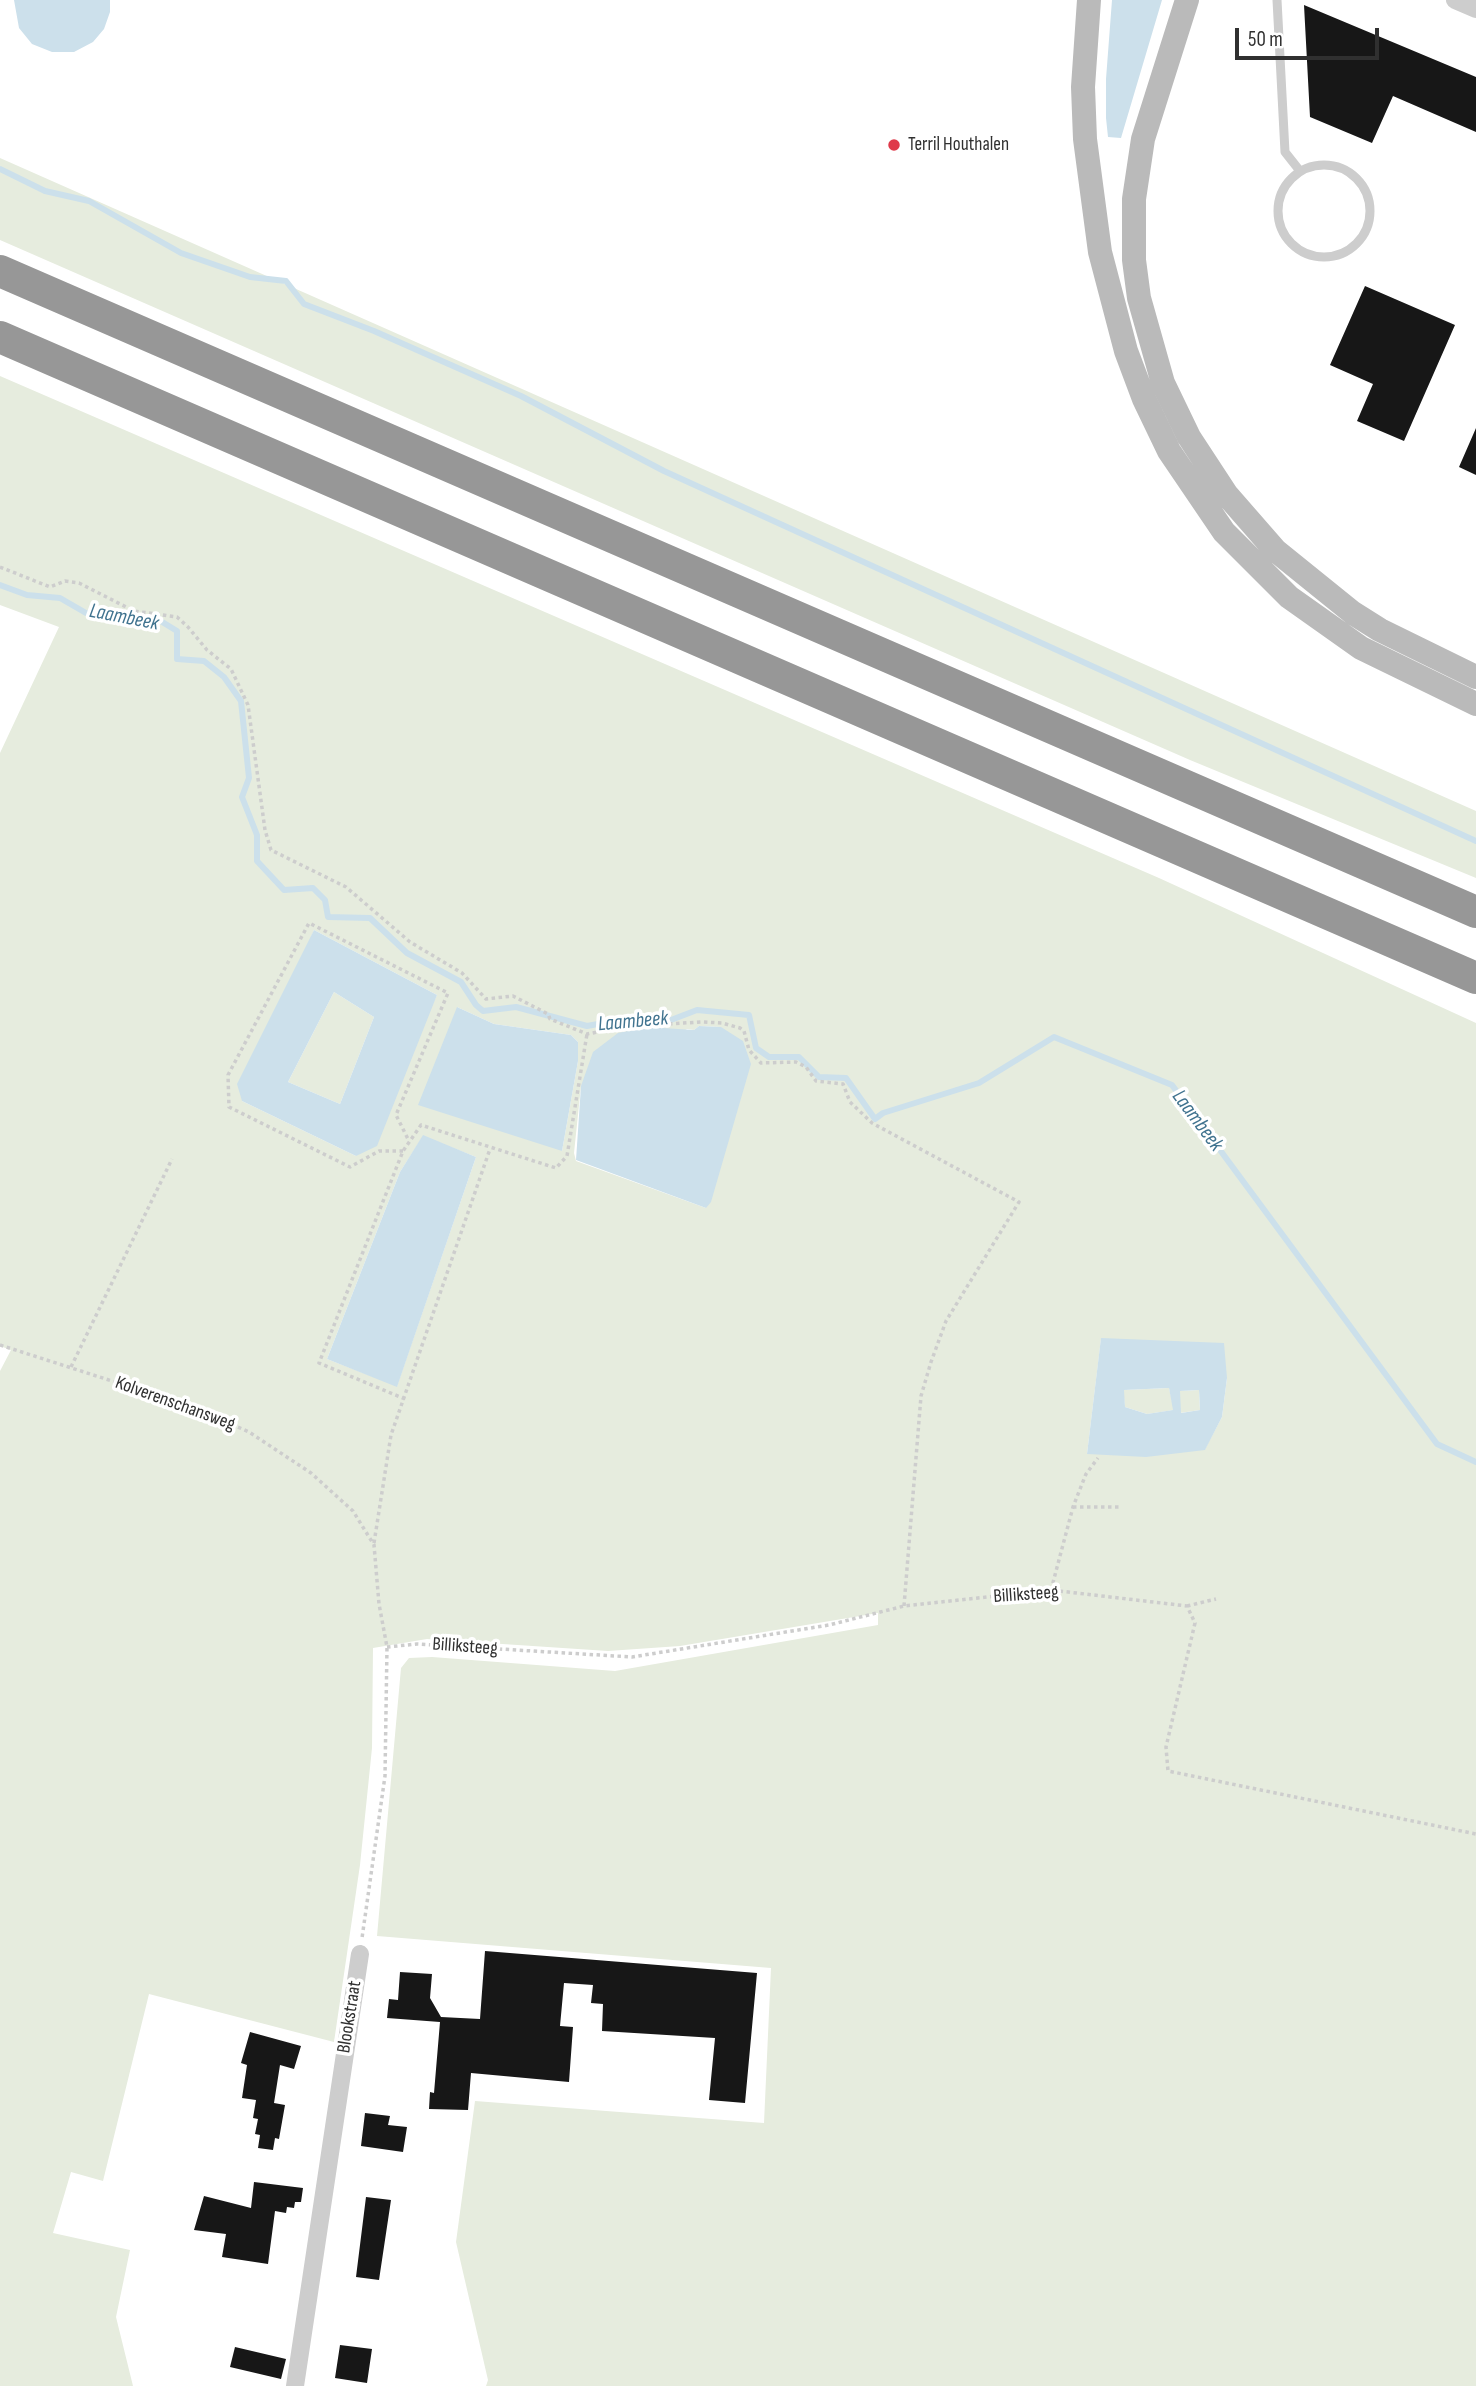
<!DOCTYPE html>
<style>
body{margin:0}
#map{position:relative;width:1476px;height:2386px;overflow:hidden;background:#fff;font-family:"Sofia Sans Condensed",sans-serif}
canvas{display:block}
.scale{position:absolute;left:1235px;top:28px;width:144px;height:32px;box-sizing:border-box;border:4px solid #303030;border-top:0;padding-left:9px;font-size:21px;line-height:24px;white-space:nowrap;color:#303030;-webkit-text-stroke:5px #fff;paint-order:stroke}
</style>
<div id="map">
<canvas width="1476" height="2386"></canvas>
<div class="scale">50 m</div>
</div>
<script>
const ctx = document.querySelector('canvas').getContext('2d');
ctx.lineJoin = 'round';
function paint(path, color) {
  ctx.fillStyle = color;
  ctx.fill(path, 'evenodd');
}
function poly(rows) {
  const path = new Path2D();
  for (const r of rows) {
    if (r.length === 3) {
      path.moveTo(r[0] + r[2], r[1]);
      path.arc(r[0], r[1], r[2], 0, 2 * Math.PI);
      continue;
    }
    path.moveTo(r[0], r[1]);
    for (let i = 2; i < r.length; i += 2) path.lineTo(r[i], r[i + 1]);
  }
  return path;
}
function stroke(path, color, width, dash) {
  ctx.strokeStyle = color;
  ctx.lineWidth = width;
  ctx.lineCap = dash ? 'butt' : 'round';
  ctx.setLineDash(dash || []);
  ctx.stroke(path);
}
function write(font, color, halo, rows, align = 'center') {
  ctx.font = font + ' "Sofia Sans Condensed",sans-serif';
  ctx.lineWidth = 7;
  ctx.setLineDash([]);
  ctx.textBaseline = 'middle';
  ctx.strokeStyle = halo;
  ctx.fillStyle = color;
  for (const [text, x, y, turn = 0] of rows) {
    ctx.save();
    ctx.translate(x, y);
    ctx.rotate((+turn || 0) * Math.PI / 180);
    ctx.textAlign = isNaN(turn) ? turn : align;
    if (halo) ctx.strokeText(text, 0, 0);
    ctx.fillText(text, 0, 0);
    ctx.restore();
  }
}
paint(poly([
 [0,158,1476,811,1476,878,1190,760,0,240],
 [0,376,1159,878,1476,1023,1476,2386,486,2386,488,2380,456,2242,475,2101,764,2123,771,1968,377,1936,401,1668,409,1658,432,1657,615,1671,878,1625,878,1613,680,1646,608,1651,427,1639,373,1648,372,1748,360,1865,334,2042,149,1994,103,2181,71,2172,53,2233,130,2250,116,2317,133,2386,0,2386,0,1371,11,1350,0,1346,0,753,59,627,0,605],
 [314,930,437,995,356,1156,242,1101],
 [457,1007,494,1024,571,1035,578,1042,578,1061,562,1151],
 [699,1026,721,1027,706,1208,576,1161,574,1153,581,1086,687,1029,694,1030],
 [423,1136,476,1157,397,1386,327,1359,400,1172],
 [1101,1339,1227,1378,1222,1417,1205,1449,1087,1454],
 [334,992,374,1017,340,1104,288,1082],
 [1169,1388,1174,1410,1147,1414,1125,1407,1123,1390],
 [1199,1390,1200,1410,1180,1413,1179,1391]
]), '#e6ecde');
paint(poly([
 [14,0,110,0,110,12,104,29,93,42,74,52,52,52,32,44,19,28],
 [1112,0,1162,0,1121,138,1108,137,1106,118,1106,79],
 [314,930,437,995,377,1146,356,1156,242,1101,237,1084],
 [334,992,374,1017,340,1104,288,1082],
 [457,1007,494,1024,571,1035,578,1042,578,1061,562,1151,418,1105],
 [699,1026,721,1027,743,1041,751,1064,711,1202,706,1208,576,1160,581,1086,593,1052,618,1033,647,1027,694,1030],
 [423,1135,476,1157,397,1387,327,1359,400,1172],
 [1101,1338,1224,1343,1227,1378,1222,1417,1205,1450,1146,1457,1087,1454],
 [1169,1388,1173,1410,1147,1414,1125,1407,1124,1390],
 [1199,1390,1200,1410,1181,1413,1180,1391]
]), '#cce0eb');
stroke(poly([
 [0,169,45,191,89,201,181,253,250,277,286,281,304,304,374,331,521,396,664,471,1476,841],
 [0,585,27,595,60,598,86,613,159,620,177,631,177,659,204,661,224,677,241,701,249,778,242,797,257,835,257,861,284,890,313,888,325,900,328,917,370,918,407,953,461,982,476,1005,483,1011,516,1007,587,1026,637,1017,671,1020,697,1010,749,1015,756,1048,769,1057,799,1057,819,1077,846,1078,875,1119,883,1113,979,1083,1054,1037,1172,1085,1437,1444,1476,1462]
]), '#cce0eb', 6);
paint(poly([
 [1304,5,1476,77,1476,132,1393,96,1372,143,1310,117],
 [1365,286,1455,325,1404,441,1357,421,1373,384,1330,365],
 [1476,428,1476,475,1459,467],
 [485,1951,757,1973,745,2103,709,2100,715,2038,602,2031,603,2004,591,2003,593,1985,564,1983,560,2026,573,2027,569,2082,471,2073,468,2110,429,2109,430,2092,434,2093,440,2022,387,2018,389,1999,398,2000,400,1972,432,1974,430,1998,441,2017,480,2019],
 [250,2032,301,2046,294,2069,280,2065,274,2103,285,2105,279,2139,275,2138,273,2150,258,2148,260,2135,255,2134,258,2119,253,2118,256,2100,242,2098,247,2065,241,2063],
 [365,2113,390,2116,388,2125,407,2127,403,2152,361,2146],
 [254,2182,303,2188,301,2202,295,2202,294,2208,287,2207,286,2213,275,2211,268,2264,222,2257,226,2234,194,2230,204,2196,251,2208],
 [366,2197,391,2200,379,2280,356,2277],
 [340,2345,372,2349,367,2383,335,2378],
 [235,2347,286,2359,281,2379,230,2367]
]), '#171717');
stroke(poly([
 [0,567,50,587,65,581,79,583,134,611,177,617,188,627,207,650,231,669,248,705,265,830,271,850,346,887,410,942,462,973,486,999,513,996,548,1014,550,1019,587,1034,630,1026,702,1022,722,1023,740,1028,744,1031,749,1050,761,1063,796,1062,806,1067,816,1081,843,1084,850,1102,872,1123,1019,1202,946,1321,931,1362,921,1396,904,1606],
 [403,1151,379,1151,350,1167,229,1107,228,1075,309,923,448,993,396,1115,409,1141],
 [0,1345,193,1407,249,1432,311,1473,353,1511,374,1545,379,1604,387,1647,385,1776,362,1938],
 [71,1367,172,1159],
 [405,1399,319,1363,403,1151,421,1125,556,1168,567,1156,587,1034],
 [1073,1507,1121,1507],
 [374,1543,391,1435,490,1149],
 [1051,1590,1073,1507,1086,1474,1098,1458],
 [1187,1606,1216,1599],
 [387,1647,417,1644,632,1657,829,1625,904,1606,1051,1590,1187,1606,1195,1623,1166,1747,1168,1771,1476,1834]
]), '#cdcdcd', 3.5, [3.5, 3.5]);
stroke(poly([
 [1277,0,1285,152,1300,171],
 [1324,211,46]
]), '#cdcdcd', 9);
stroke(poly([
 [1455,0,1476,9],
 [295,2386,360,1954]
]), '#cdcdcd', 18);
stroke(poly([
 [1089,0,1083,87,1085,139,1100,252,1126,351,1144,399,1169,451,1224,532,1289,597,1361,648,1476,704],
 [1187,0,1143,139,1134,199,1134,260,1139,298,1163,383,1189,437,1227,495,1275,550,1353,613,1380,630,1476,677]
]), '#bababa', 24);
stroke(poly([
 [0,271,1476,912],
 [0,337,1476,978]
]), '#979797', 32);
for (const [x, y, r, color] of [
 [894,145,7,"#df3a4a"]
]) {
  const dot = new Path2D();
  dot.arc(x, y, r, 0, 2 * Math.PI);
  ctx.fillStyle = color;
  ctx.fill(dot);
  stroke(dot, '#fff', 2.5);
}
write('19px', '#303030', '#fff', [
 ["Terril Houthalen",908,145]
], 'left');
write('19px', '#303030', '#fff', [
 ["Kolverenschansweg",175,1404,20],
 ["Billiksteeg",1026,1595,-4],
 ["Billiksteeg",465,1647,4],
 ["Blookstraat",350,2017,-81]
]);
write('italic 21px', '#40738f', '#fff', [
 ["Laambeek",124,618,11],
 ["Laambeek",633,1022,-5],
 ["Laambeek",1197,1121,53]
]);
</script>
